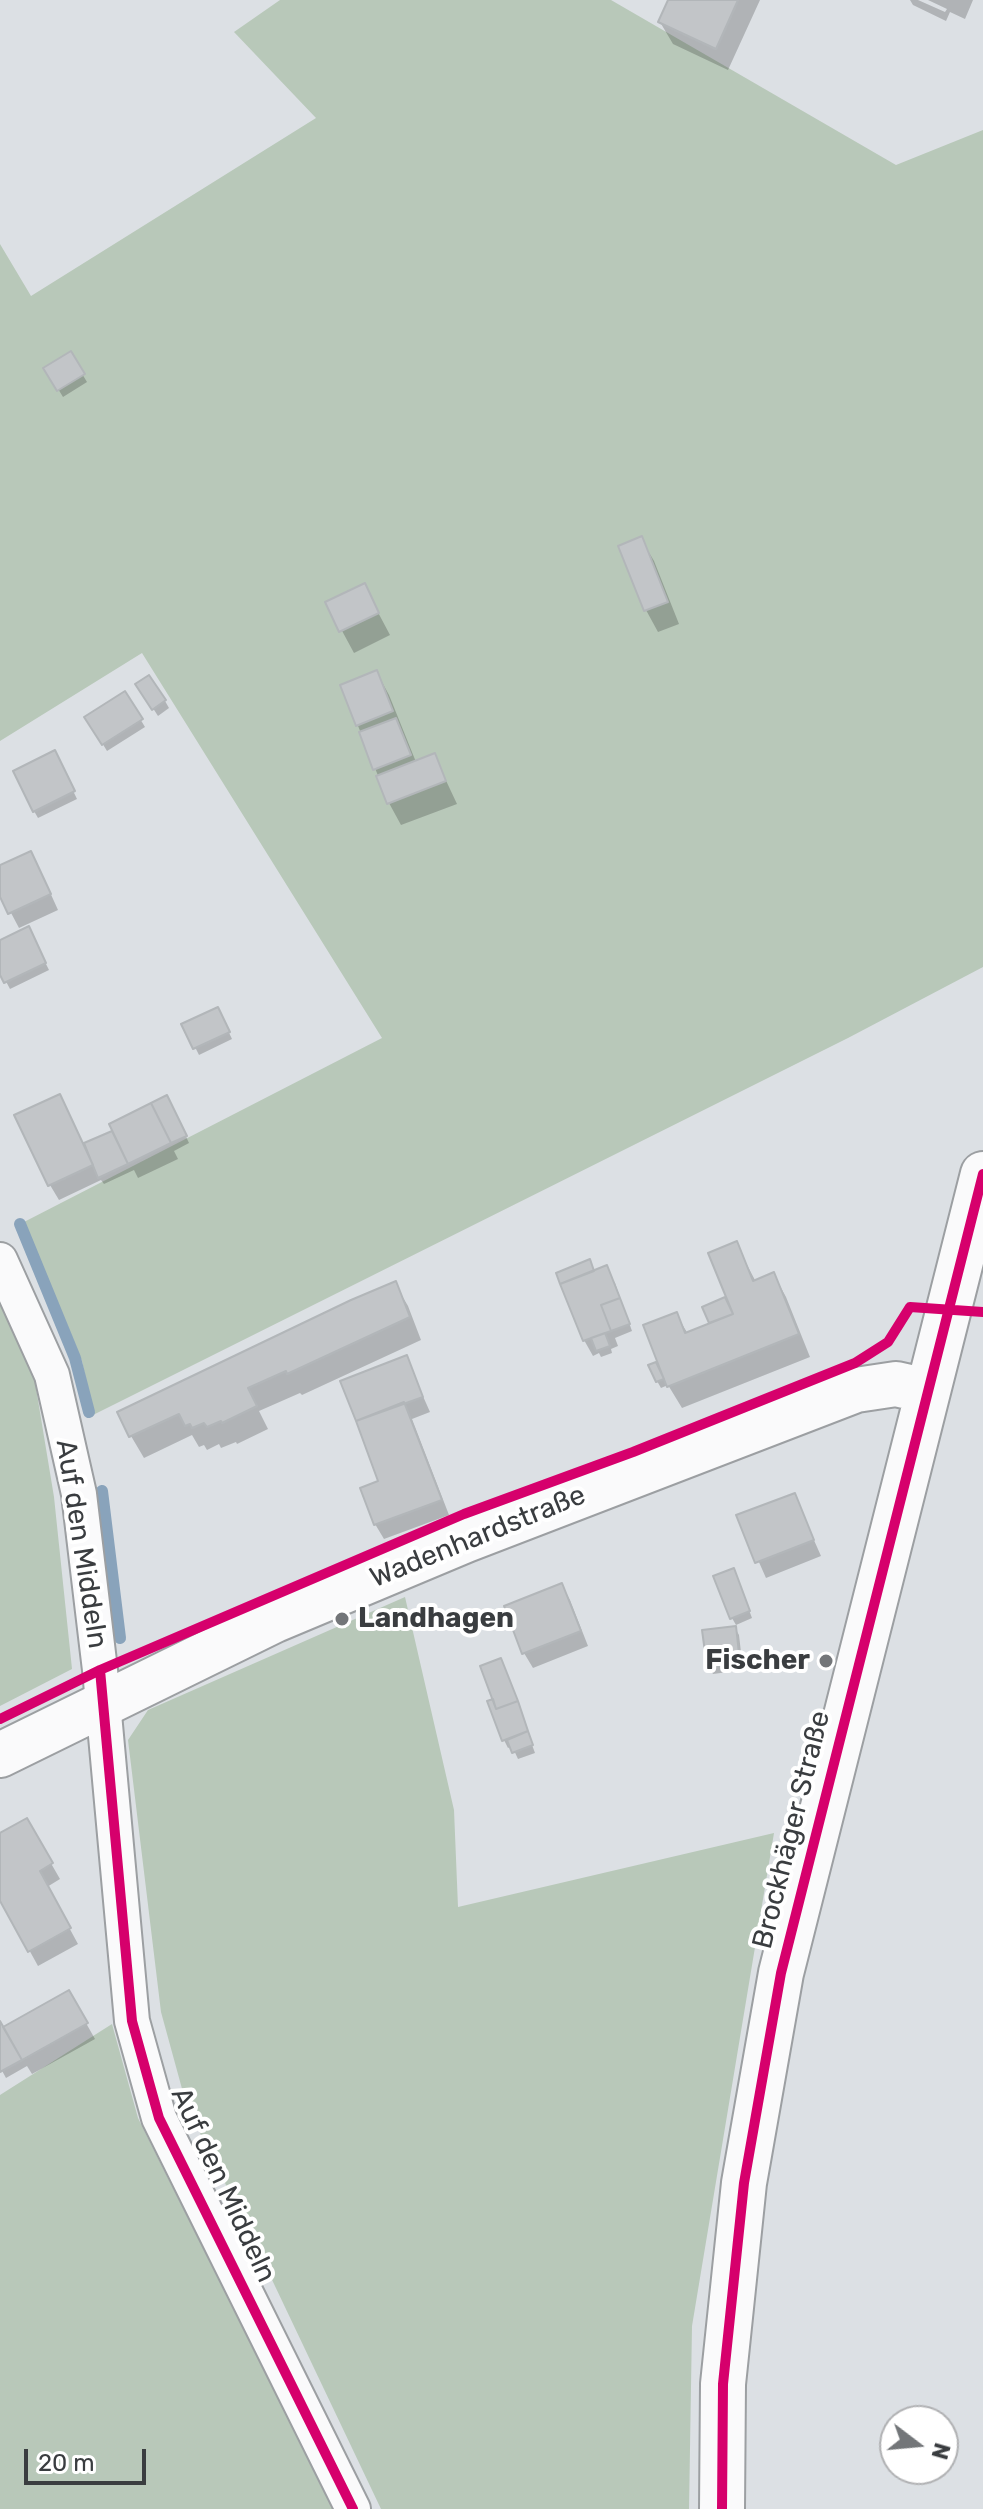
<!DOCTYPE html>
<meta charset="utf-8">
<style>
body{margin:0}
#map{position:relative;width:983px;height:2509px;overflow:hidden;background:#dce0e4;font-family:Rubik,sans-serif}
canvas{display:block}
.north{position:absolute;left:879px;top:2405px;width:80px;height:80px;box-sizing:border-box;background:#fff;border:2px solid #b0b1b3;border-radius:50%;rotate:106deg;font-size:22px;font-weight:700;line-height:32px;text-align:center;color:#3a3d40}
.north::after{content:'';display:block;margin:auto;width:28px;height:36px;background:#737679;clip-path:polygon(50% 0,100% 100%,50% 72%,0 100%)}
.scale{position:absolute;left:24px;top:2449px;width:122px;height:36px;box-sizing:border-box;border:4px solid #3a3d40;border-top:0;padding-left:10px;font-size:24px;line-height:28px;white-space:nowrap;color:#3a3d40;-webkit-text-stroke:6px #fff;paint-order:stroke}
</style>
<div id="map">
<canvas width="983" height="2509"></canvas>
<div class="north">N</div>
<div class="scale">20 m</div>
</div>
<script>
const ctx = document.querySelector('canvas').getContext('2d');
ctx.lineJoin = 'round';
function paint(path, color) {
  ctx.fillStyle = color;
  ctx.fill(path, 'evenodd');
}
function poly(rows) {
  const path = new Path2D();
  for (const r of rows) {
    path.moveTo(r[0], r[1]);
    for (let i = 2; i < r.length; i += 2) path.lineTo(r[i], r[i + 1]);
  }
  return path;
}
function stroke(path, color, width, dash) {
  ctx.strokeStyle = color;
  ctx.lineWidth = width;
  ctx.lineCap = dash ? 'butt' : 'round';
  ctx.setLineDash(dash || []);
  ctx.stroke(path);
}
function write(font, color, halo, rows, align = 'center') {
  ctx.font = font + ' Rubik,sans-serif';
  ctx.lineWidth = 8;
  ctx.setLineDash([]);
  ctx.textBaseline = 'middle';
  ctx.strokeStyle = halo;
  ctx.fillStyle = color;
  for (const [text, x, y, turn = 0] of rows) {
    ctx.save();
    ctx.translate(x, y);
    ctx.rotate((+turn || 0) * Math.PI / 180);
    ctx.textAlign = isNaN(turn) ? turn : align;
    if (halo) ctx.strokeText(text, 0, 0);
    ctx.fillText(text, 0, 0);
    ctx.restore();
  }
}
paint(poly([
 [280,0,611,0,896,165,983,130,983,967,848,1038,93,1415,82,1361,24,1222,382,1038,142,653,0,741,0,244,31,296,316,118,234,32],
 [0,1303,34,1376,54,1497,72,1669,0,1706],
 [405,1597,454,1810,458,1907,774,1833,692,2326,689,2509,381,2509,245,2223,187,2107,161,2012,128,1740,148,1710],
 [112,2024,138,2118,333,2509,0,2509,0,2095]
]), '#b8c8b9');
paint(poly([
 [670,0,760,0,728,70,673,44,660,22],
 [910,0,918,0,945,12,947,9,928,0,973,0,965,19,950,12,946,21,913,5],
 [70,354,87,382,63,397,46,369],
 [641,539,654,561,679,624,658,632,646,610,621,547],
 [364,586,390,635,354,653,327,603],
 [377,673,389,695,416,762,434,755,457,804,401,825,389,803,342,686],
 [138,685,165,701,169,708,158,716],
 [125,694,145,727,107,751,87,718],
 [58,760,77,799,38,818,34,811],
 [0,867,39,868,58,910,19,928,0,892],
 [32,936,49,970,10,989,0,970,0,942],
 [221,1016,232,1039,199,1055,184,1025],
 [60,1096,84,1146,111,1133,117,1144,171,1105,189,1143,174,1151,178,1159,138,1178,134,1170,104,1184,101,1180,59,1200,50,1185],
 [736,1244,756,1282,774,1275,786,1297,810,1357,682,1408,668,1385,661,1388,657,1381,665,1375,676,1314,688,1334,712,1324,710,1322,732,1307],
 [606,1268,615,1283,632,1331,615,1338,618,1346,611,1349,612,1353,601,1357,599,1353,593,1356,584,1340,595,1273],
 [395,1284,408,1306,421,1340,302,1395,300,1393,259,1411,268,1429,237,1444,236,1442,221,1448,219,1444,207,1450,204,1445,199,1447,192,1435,144,1458,131,1436],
 [406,1358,430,1412,412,1419,449,1515,384,1539,375,1524,381,1482],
 [794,1495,821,1556,766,1578,739,1517],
 [737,1578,752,1618,736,1625,732,1618],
 [562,1585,570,1600,588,1646,533,1668,524,1653],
 [735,1628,739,1635,743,1670,713,1674,709,1667],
 [504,1668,535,1753,518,1759,512,1746,508,1748,504,1740,490,1703,495,1700],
 [26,1820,60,1879,47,1887,78,1944,38,1966,0,1897,0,1835],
 [69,1993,95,2039,32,2074,27,2066,6,2078,0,2067,0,2025,19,2060]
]), '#0003');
stroke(poly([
 [20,1224,75,1358,89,1412],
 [102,1491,120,1638]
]), '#89a3bb', 12);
const building = poly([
 [668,0,738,0,716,49,658,22,668,0],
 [71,351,85,374,57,391,43,368,71,351],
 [642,536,668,602,644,611,618,546,642,536],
 [365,583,379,613,339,632,325,602,365,583],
 [377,670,393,711,356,726,340,685,377,670],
 [149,675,166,700,152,710,135,684,149,675],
 [125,691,143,719,102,745,84,717,125,691],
 [396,718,411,755,373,770,359,732,396,718],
 [55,750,75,791,33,812,13,771,55,750],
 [435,753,446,781,387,804,376,776,435,753],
 [31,851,51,894,8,914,0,897,0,865,31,851],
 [29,926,46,963,4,983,0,975,0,940,29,926],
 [218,1007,230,1032,193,1049,181,1024,218,1007],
 [60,1094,93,1165,48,1186,14,1115,60,1094],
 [167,1095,187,1136,171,1143,151,1103,167,1095],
 [151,1103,171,1143,128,1164,109,1124,151,1103],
 [112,1131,128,1164,98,1178,84,1143,112,1131],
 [737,1241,753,1281,774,1272,799,1334,667,1387,643,1325,677,1312,685,1333,733,1314,708,1253,737,1241],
 [590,1259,594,1271,560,1284,556,1273,590,1259],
 [607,1265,620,1298,601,1305,611,1331,583,1341,560,1284,607,1265],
 [396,1281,410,1317,287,1374,286,1371,248,1388,257,1406,222,1423,221,1421,207,1427,204,1423,192,1428,190,1424,185,1426,179,1414,129,1437,117,1412,351,1300,396,1281],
 [725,1297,733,1314,709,1323,702,1307,725,1297],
 [620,1298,630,1324,611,1331,601,1305,620,1298],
 [605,1333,610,1346,596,1351,591,1338,605,1333],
 [407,1355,423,1397,356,1421,340,1381,407,1355],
 [656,1362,664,1379,656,1382,648,1365,656,1362],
 [404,1402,442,1500,374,1525,360,1488,378,1481,356,1421,404,1402],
 [795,1493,814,1540,755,1563,736,1515,795,1493],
 [734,1568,750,1611,730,1619,713,1576,734,1568],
 [562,1583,581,1631,522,1654,504,1606,562,1583],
 [736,1626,740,1663,707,1667,702,1630,736,1626],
 [501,1658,518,1701,496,1709,480,1666,501,1658],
 [493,1699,496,1709,518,1701,528,1731,502,1741,487,1701,493,1699],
 [528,1731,533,1745,512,1753,507,1740,528,1731],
 [27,1818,53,1863,40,1871,71,1928,28,1952,0,1901,0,1833,27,1818],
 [69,1990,88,2023,22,2060,3,2027,69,1990],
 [0,2021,22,2060,0,2072,0,2021]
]);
paint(building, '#c2c5c8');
stroke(building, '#b2b6b9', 2);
const street = poly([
 [0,1260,52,1375,79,1494,100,1670,132,2021,159,2118,353,2509]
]);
const secondary = poly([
 [0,1755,275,1620,466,1540,856,1390,896,1384,927,1391],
 [722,2509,723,2384,744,2183,781,1973,983,1174]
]);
stroke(street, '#9c9fa2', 38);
stroke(secondary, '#9c9fa2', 48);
stroke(street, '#fafafb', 34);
stroke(secondary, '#fafafb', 44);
stroke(poly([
 [100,1670,132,2021,159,2118,353,2509],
 [0,1719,100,1670,464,1514,633,1452,855,1363,888,1342,910,1307,983,1312],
 [722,2509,723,2384,744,2183,781,1973,983,1174]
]), '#d6006c', 10);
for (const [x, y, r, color] of [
 [342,1619,8,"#737679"],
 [826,1661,8,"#737679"]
]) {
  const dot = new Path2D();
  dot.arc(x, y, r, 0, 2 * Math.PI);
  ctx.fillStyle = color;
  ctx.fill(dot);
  stroke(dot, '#fff', 3);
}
write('28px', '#3a3d40', '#fff', [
 ["Wadenhardstraße",478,1537,-22],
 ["Auf den Middeln",81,1544,81],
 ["Brockhäger Straße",792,1830,-76],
 ["Auf den Middeln",223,2185,65]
]);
write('bold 28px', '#3a3d40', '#fff', [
 ["Landhagen",358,1619],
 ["Fischer",810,1661,"right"]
], 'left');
</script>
